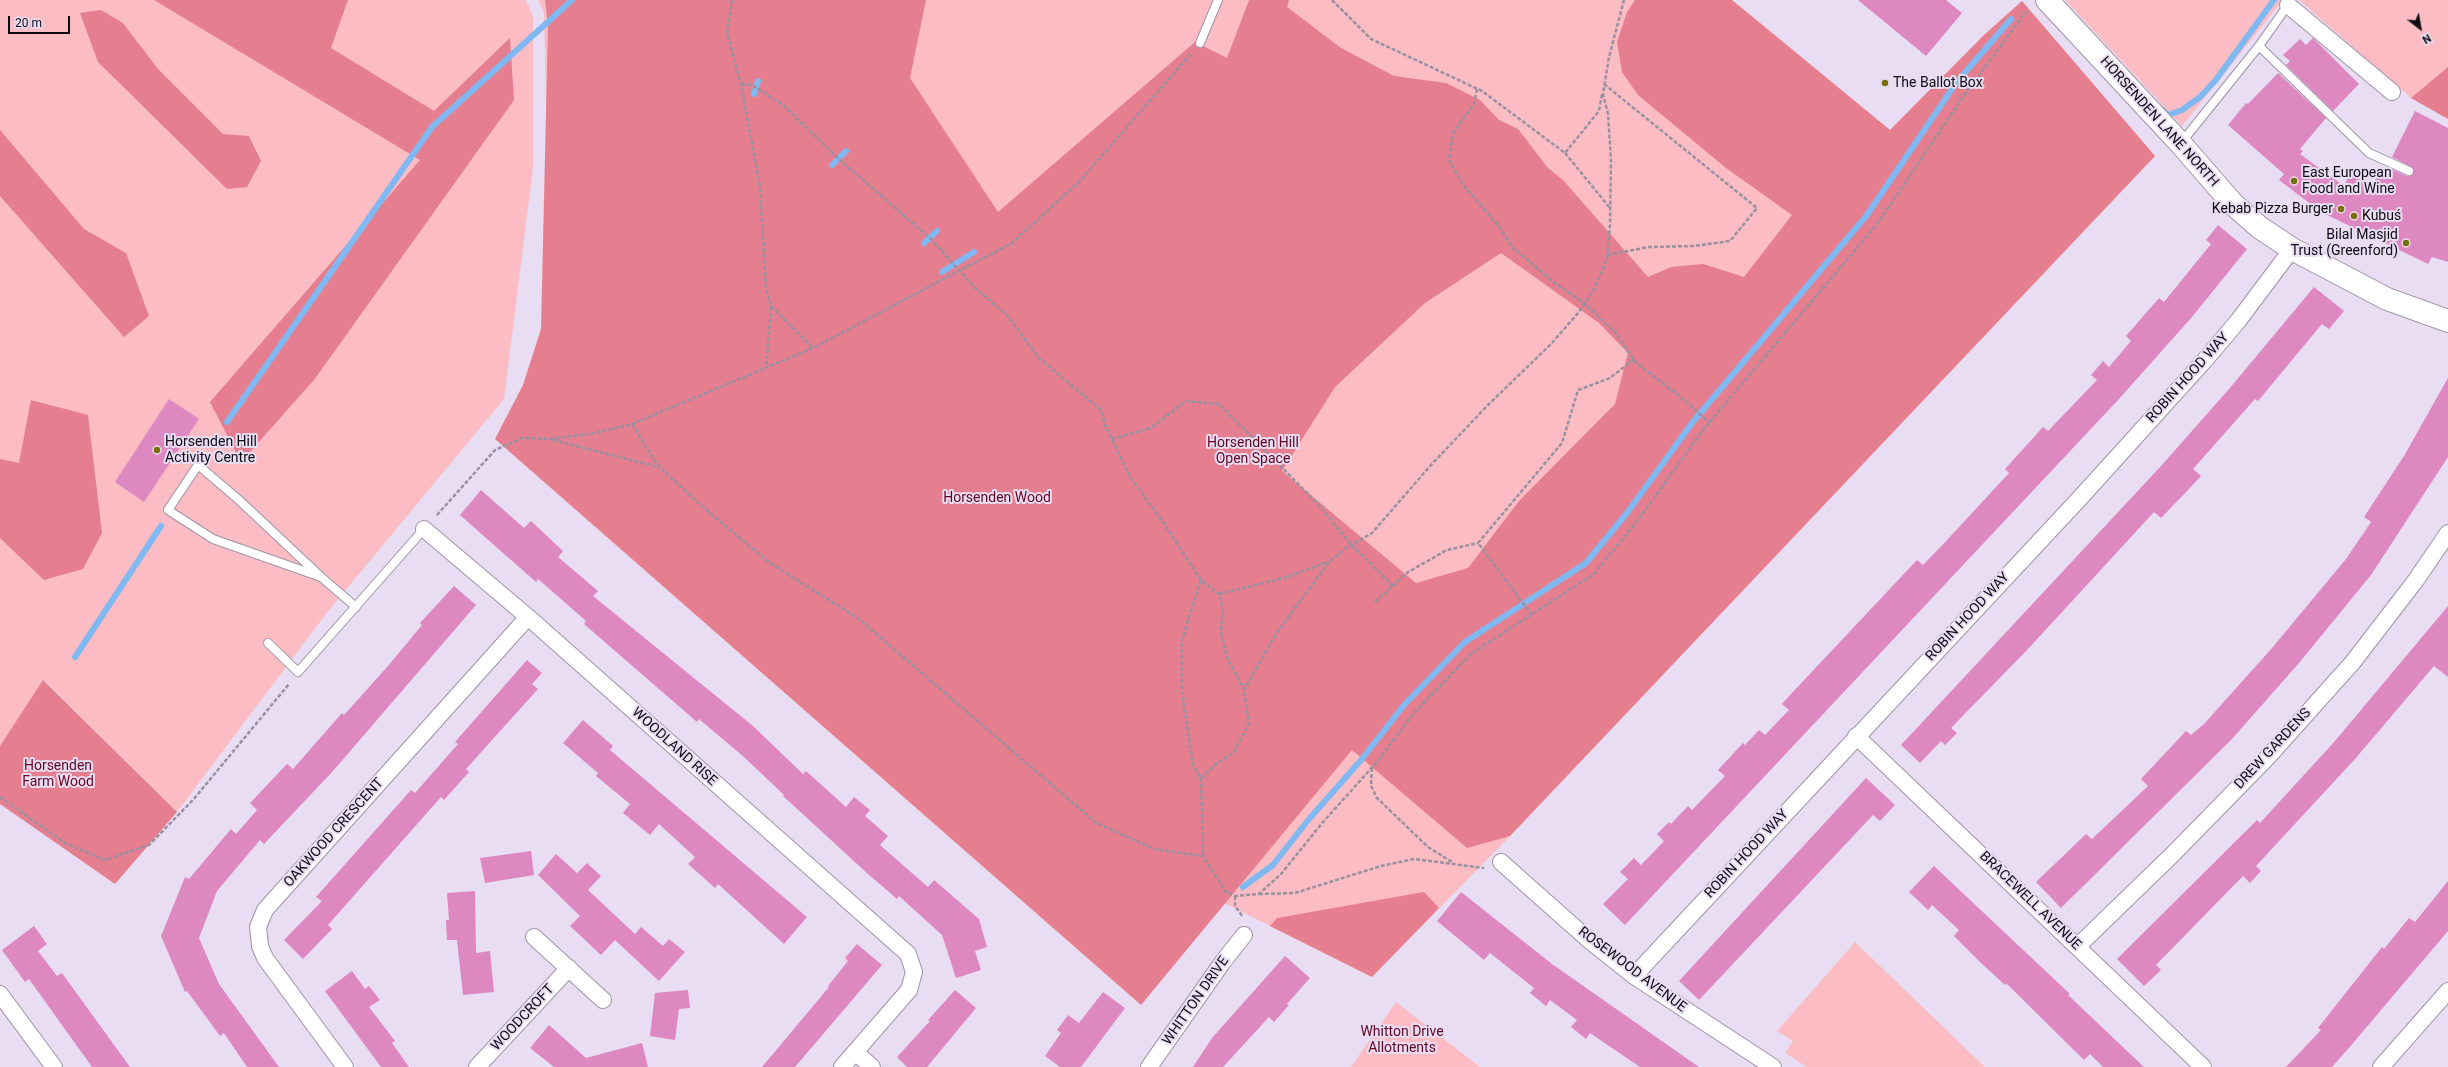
<!DOCTYPE html>
<meta charset="utf-8">
<style>
body{margin:0}
#map{position:relative;width:2448px;height:1067px;overflow:hidden;background:#e8ddf2;font-family:Roboto,sans-serif}
canvas{display:block}
.north{position:absolute;left:2400px;top:8px;width:40px;height:40px;-webkit-text-stroke:3px #e8ddf2;paint-order:stroke;rotate:149deg;font-size:11px;font-weight:700;line-height:16px;text-align:center;color:#0e0a11}
.north::after{content:'';display:block;margin:auto;width:14px;height:18px;background:#0e0a11;clip-path:polygon(50% 0,100% 100%,50% 72%,0 100%)}
.scale{position:absolute;left:8px;top:16px;width:62px;height:18px;box-sizing:border-box;border:2px solid #0e0a11;border-top:0;padding-left:5px;font-size:12px;line-height:14px;white-space:nowrap;color:#0e0a11;-webkit-text-stroke:3px #e8ddf2;paint-order:stroke}
</style>
<div id="map">
<canvas width="2448" height="1067"></canvas>
<div class="north">N</div>
<div class="scale">20 m</div>
</div>
<script>
const ctx = document.querySelector('canvas').getContext('2d');
ctx.lineJoin = 'round';
function paint(path, color) {
  ctx.fillStyle = color;
  ctx.fill(path, 'evenodd');
}
function poly(rows) {
  const path = new Path2D();
  for (const r of rows) {
    path.moveTo(r[0], r[1]);
    for (let i = 2; i < r.length; i += 2) path.lineTo(r[i], r[i + 1]);
  }
  return path;
}
function stroke(path, color, width, dash) {
  ctx.strokeStyle = color;
  ctx.lineWidth = width;
  ctx.lineCap = dash ? 'butt' : 'round';
  ctx.setLineDash(dash || []);
  ctx.stroke(path);
}
function write(font, color, halo, rows, align = 'center') {
  ctx.font = font + ' Roboto,sans-serif';
  ctx.lineWidth = 4;
  ctx.setLineDash([]);
  ctx.textBaseline = 'middle';
  ctx.strokeStyle = halo;
  ctx.fillStyle = color;
  for (const [text, x, y, turn = 0] of rows) {
    ctx.save();
    ctx.translate(x, y);
    ctx.rotate((+turn || 0) * Math.PI / 180);
    ctx.textAlign = isNaN(turn) ? turn : align;
    if (halo) ctx.strokeText(text, 0, 0);
    ctx.fillText(text, 0, 0);
    ctx.restore();
  }
}
paint(poly([
 [0,0,526,0,533,17,533,167,504,399,325,615,177,812,44,680,0,746],
 [538,0,1732,0,1890,130,1984,35,2022,1,2155,156,1510,836,1372,977,1220,901,551,323,544,13],
 [2065,0,2283,0,2182,126],
 [2299,0,2448,0,2448,119,2411,98],
 [1855,942,1985,1067,1807,1067,1785,1053,1793,1041,1777,1031],
 [1396,1002,1480,1067,1351,1067]
]), '#fbbcc3');
paint(poly([
 [154,0,348,0,331,48,434,111,510,38,514,100,314,380,241,462,210,402,420,160],
 [545,0,926,0,910,78,998,212,1195,42,1227,58,1249,0,1289,0,1287,7,1341,48,1394,76,1446,83,1480,100,1499,120,1518,129,1548,168,1563,180,1648,277,1671,267,1703,264,1744,277,1792,215,1726,168,1638,95,1622,72,1617,42,1627,12,1635,0,1732,0,1890,130,1984,35,2022,1,2155,156,1510,836,1467,848,1352,750,1141,1005,495,439,523,385,541,329,548,26],
 [1501,253,1599,323,1628,353,1615,404,1519,501,1468,568,1416,583,1282,471,1335,387,1425,303],
 [101,10,123,23,158,69,223,134,249,136,261,161,247,187,227,189,98,62,80,13],
 [2448,67,2448,119,2411,98],
 [0,130,84,229,126,253,149,316,124,337,0,196],
 [31,400,88,415,102,533,83,569,44,580,0,538,0,459,19,463],
 [43,680,177,812,115,884,0,804,0,746],
 [1424,892,1439,908,1372,977,1270,926,1277,918]
]), '#e57f8f');
stroke(poly([
 [754,94,758,81],
 [2163,110,2168,115,2182,110,2200,97,2215,81,2274,0],
 [832,165,846,151],
 [924,243,937,231],
 [942,272,974,252],
 [227,422,432,127,572,0],
 [75,657,161,526],
 [1243,887,1273,865,1309,819,1362,759,1404,705,1465,642,1586,563,1627,513,1692,423,1867,215,1956,83,2011,19]
]), '#80b9f1', 6);
paint(poly([
 [1858,0,1946,0,1962,13,1926,56],
 [2313,38,2359,84,2333,111,2286,65,2290,61,2283,55,2300,39,2306,45],
 [2278,73,2326,118,2300,149,2303,151,2300,154,2344,186,2350,173,2371,187,2381,170,2384,171,2387,167,2407,176,2412,175,2413,168,2392,157,2415,111,2448,128,2448,262,2432,257,2428,264,2321,212,2279,180,2284,174,2228,125,2246,103,2248,104],
 [2218,225,2247,249,2192,317,2119,399,1625,925,1603,904,1628,879,1620,872,1634,858,1641,865,1664,841,1657,834,1669,822,1671,824,1688,806,1692,810,1725,776,1718,770,1743,743,1745,745,1759,730,1765,735,1789,710,1782,704,1791,694,1917,560,1923,565,1948,539,2009,473,2005,469,2043,427,2048,431,2097,380,2091,375,2103,361,2109,367,2131,341,2126,336,2159,298,2164,302,2211,244,2206,240],
 [2314,287,2344,311,2329,329,2322,324,2258,401,2255,399,2193,469,2201,476,2188,490,2161,518,2154,512,2028,649,1951,728,1957,733,1945,745,1941,741,1920,763,1901,745,2161,466,2229,389],
 [2448,378,2448,457,2371,575,2299,663,2232,739,2061,908,2036,882,2086,834,2092,839,2148,786,2141,779,2186,731,2191,735,2204,724,2272,648,2346,559,2371,522,2364,517,2404,456],
 [169,399,199,419,144,502,115,482],
 [481,490,524,528,531,521,563,551,558,557,598,591,593,596,753,726,803,774,806,771,846,807,854,797,870,810,865,816,888,836,880,845,928,887,934,880,979,919,987,947,975,951,981,970,956,978,942,935,899,896,897,899,868,874,783,796,784,795,744,757,699,719,697,722,584,624,586,621,538,579,536,582,460,515],
 [454,586,476,605,333,771,264,844,260,840,217,891,199,938,219,984,279,1067,247,1067,224,1033,220,1036,187,991,185,992,161,936,185,877,189,879,231,829,236,834,257,810,250,803,287,764,293,769,342,713,344,715,388,666,422,625,420,623],
 [2448,606,2448,677,2434,666,2355,759,2256,866,2261,871,2250,883,2243,876,2156,965,2161,970,2144,986,2117,959,2257,820,2260,823,2335,741],
 [527,660,542,673,532,684,538,689,466,769,469,772,444,800,441,797,328,925,332,929,303,959,284,940,322,901,316,897,411,790,415,793,458,744,455,742],
 [583,720,613,746,610,750,807,917,784,944,718,884,715,888,688,864,695,857,659,824,650,835,623,813,630,804,596,776,598,773,563,743],
 [1866,778,1895,805,1880,821,1873,815,1699,1000,1679,981],
 [531,851,534,875,485,883,480,858],
 [556,854,577,873,587,863,601,876,588,890,635,934,641,927,663,946,669,939,685,952,659,981,615,940,601,955,570,926,580,916,538,875],
 [1934,866,2070,994,2068,995,2144,1067,2103,1067,2090,1054,2084,1060,2006,983,2005,985,1979,961,1954,936,1959,930,1932,905,1928,910,1909,892],
 [2448,881,2448,931,2348,1049,2332,1067,2286,1067,2321,1030,2318,1028,2382,947,2384,949,2409,918,2415,922],
 [475,891,476,953,490,951,494,992,463,995,457,940,447,940,446,920,449,920,447,893],
 [1461,892,1552,964,1699,1067,1640,1067,1590,1033,1586,1039,1571,1027,1577,1020,1550,1000,1546,1006,1530,993,1534,988,1490,953,1484,960,1437,921],
 [34,926,47,944,38,951,57,976,62,973,130,1067,92,1067,29,979,25,982,2,950],
 [857,944,882,965,795,1067,762,1067,829,987,828,986,848,961,845,958],
 [1285,956,1310,978,1287,1004,1289,1005,1274,1022,1269,1017,1223,1067,1193,1067,1212,1038],
 [352,971,365,989,369,986,380,1000,369,1007,395,1041,392,1043,409,1067,381,1067,325,991],
 [688,990,690,1008,679,1009,675,1040,650,1036,655,993],
 [955,990,976,1008,927,1067,907,1067,897,1057,930,1021,928,1020],
 [1103,992,1125,1008,1081,1067,1060,1067,1045,1056,1061,1033,1057,1030,1068,1015,1079,1023],
 [549,1025,586,1058,642,1043,648,1067,554,1067,530,1048]
]), '#de88c1');
const lane = poly([
 [1200,43,1218,0],
 [2259,46,2369,153,2409,171],
 [2181,143,2259,46,2288,5],
 [321,577,239,500,198,465,168,510,213,539,321,577,356,607],
 [268,643,298,672,424,529]
]);
const street = poly([
 [2288,5,2392,92],
 [424,529,528,617,908,954,914,972,909,990,842,1067],
 [1856,736,2203,1067],
 [1501,862,1590,941,1634,976,1773,1067],
 [534,937,603,1000],
 [2078,946,2172,855,2267,758,2353,662,2416,580,2448,533],
 [1634,976,2080,498,2205,360,2238,321,2292,249],
 [0,994,54,1067],
 [855,1052,872,1067],
 [345,1067,265,958,260,946,258,927,265,910,528,617],
 [477,1067,569,968],
 [1149,1067,1222,963,1244,935],
 [2381,1067,2448,991]
]);
const secondary = poly([
 [2047,0,2180,143,2233,204,2259,227,2292,249,2387,299,2448,321]
]);
stroke(lane, '#9e93a7', 10);
stroke(street, '#9e93a7', 18);
stroke(secondary, '#9e93a7', 24);
stroke(poly([
 [732,0,727,32,741,84,760,187,766,288,771,306,766,368],
 [1332,0,1371,39,1482,91,1565,153,1599,111,1602,94],
 [741,84,752,85,783,105,840,160,931,239,974,287,1007,315,1039,358,1101,410,1105,425,1130,477,1165,525,1201,580,1219,594,1223,609,1221,632,1228,660,1244,689],
 [1604,84,1757,208,1730,241,1694,246,1649,247,1607,255],
 [1477,89,1474,104,1453,133,1449,160,1464,186,1497,224,1513,248,1555,283,1585,304,1616,333,1636,363,1677,394,1710,423],
 [1565,153,1610,208],
 [771,306,813,348],
 [632,424,659,467,711,514,770,563,859,619,1095,822,1154,849,1203,856,1226,892,1235,896,1259,894,1281,874,1323,822,1377,762,1414,713,1472,653,1594,574,1638,520,1703,430,1878,223,1967,91,2025,13,2029,11],
 [1112,439,1151,428,1186,401,1219,404,1318,504,1348,541,1393,586],
 [553,440,658,467],
 [437,515,495,450,522,438,550,439,590,434,632,424,813,348,1012,243,1078,183,1191,54],
 [1201,580,1182,640,1182,691,1193,766,1201,778,1203,856],
 [1219,594,1287,577,1328,562],
 [1375,602,1408,572,1447,550,1478,543],
 [1532,615,1478,543,1562,443,1578,390,1610,378,1634,359],
 [1372,768,1371,786,1377,798,1428,847,1452,862],
 [1201,778,1215,765,1234,752,1249,724,1244,690,1276,634,1329,562,1348,547,1372,533,1431,465,1488,405,1551,344,1579,312,1593,291,1607,259,1610,225,1611,160,1608,114,1603,94,1609,57,1624,0],
 [0,797,65,843,105,860,149,845,193,800,289,684],
 [1259,894,1295,893,1381,866,1414,859,1484,868],
 [1235,896,1235,906,1243,917]
]), '#9991a0', 2.5, [4, 2]);
stroke(lane, '#fff', 8);
stroke(street, '#fff', 16);
stroke(secondary, '#fff', 22);
for (const [x, y, r, color] of [
 [1885,83,4,"#796f0d"],
 [2294,181,4,"#796f0d"],
 [2341,209,4,"#796f0d"],
 [2354,216,4,"#796f0d"],
 [2406,243,4,"#796f0d"],
 [157,450,4,"#796f0d"]
]) {
  const dot = new Path2D();
  dot.arc(x, y, r, 0, 2 * Math.PI);
  ctx.fillStyle = color;
  ctx.fill(dot);
  stroke(dot, '#e8ddf2', 1.5);
}
write('14px', '#0e0a11', '#e8ddf2', [
 ["The Ballot Box",1893,83],
 ["East European",2302,173],
 ["Food and Wine",2302,189],
 ["Kebab Pizza Burger",2333,209,"right"],
 ["Kubuś",2362,216],
 ["Bilal Masjid",2398,235,"right"],
 ["Trust (Greenford)",2398,251,"right"],
 ["Horsenden Hill",165,442],
 ["Activity Centre",165,458]
], 'left');
write('14px', '#0e0a11', '#e8ddf2', [
 ["HORSENDEN LANE NORTH",2159,122,48],
 ["ROBIN HOOD WAY",2188,378,-48],
 ["ROBIN HOOD WAY",1968,617,-47],
 ["WOODLAND RISE",674,747,42],
 ["DREW GARDENS",2273,749,-47],
 ["OAKWOOD CRESCENT",334,833,-48],
 ["ROBIN HOOD WAY",1747,854,-47],
 ["BRACEWELL AVENUE",2030,901,44],
 ["ROSEWOOD AVENUE",1632,970,37],
 ["WHITTON DRIVE",1196,1001,-55],
 ["WOODCROFT",523,1018,-47]
]);
write('14px', '#620323', '#e8ddf2', [
 ["Horsenden Hill",1253,443],
 ["Open Space",1253,459],
 ["Horsenden Wood",997,498],
 ["Horsenden",58,766],
 ["Farm Wood",58,782],
 ["Whitton Drive",1402,1032],
 ["Allotments",1402,1048]
]);
</script>
